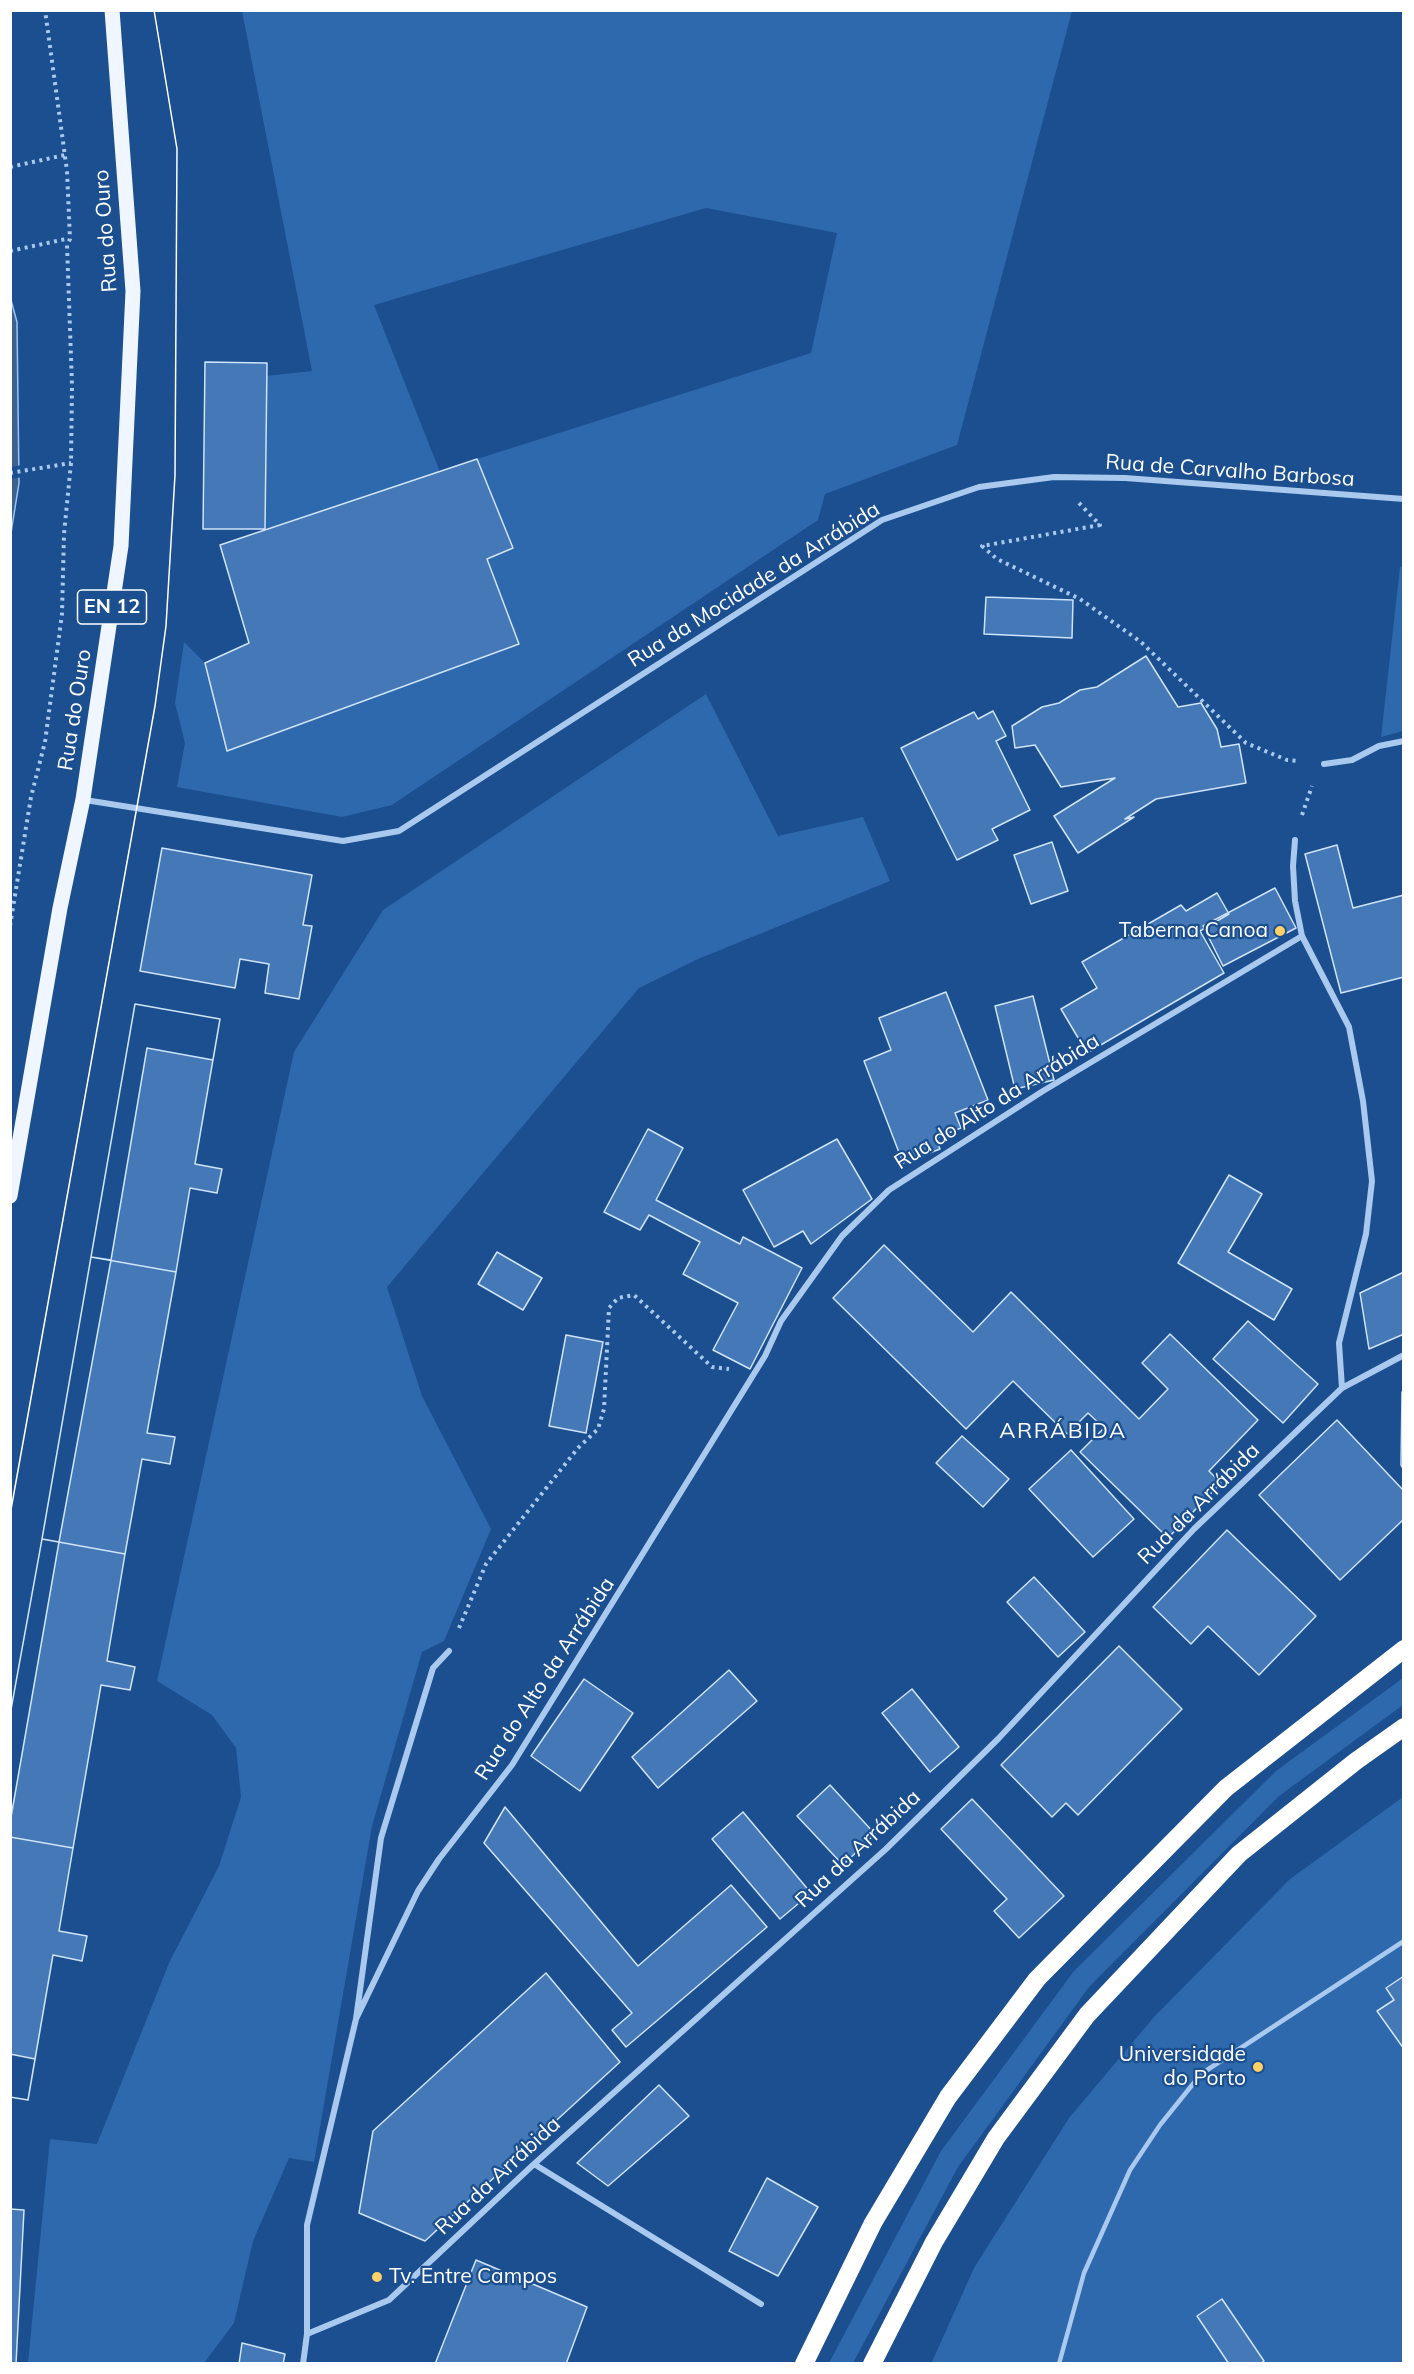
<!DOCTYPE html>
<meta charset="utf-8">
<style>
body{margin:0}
#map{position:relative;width:1414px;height:2374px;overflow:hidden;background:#1b4f8f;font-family:Mulish,sans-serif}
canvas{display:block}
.frame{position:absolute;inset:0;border:12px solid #fff;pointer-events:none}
</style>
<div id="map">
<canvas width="1414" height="2374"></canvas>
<div class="frame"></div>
</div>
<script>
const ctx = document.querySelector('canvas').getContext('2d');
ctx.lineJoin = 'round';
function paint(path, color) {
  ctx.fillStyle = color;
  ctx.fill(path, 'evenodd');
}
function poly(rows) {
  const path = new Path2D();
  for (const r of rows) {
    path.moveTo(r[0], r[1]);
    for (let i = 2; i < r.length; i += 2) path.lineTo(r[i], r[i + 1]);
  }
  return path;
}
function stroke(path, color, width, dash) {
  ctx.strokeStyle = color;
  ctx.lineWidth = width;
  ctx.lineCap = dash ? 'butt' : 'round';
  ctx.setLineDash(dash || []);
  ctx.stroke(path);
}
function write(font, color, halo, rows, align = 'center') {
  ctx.font = font + ' Mulish,sans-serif';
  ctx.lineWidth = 4.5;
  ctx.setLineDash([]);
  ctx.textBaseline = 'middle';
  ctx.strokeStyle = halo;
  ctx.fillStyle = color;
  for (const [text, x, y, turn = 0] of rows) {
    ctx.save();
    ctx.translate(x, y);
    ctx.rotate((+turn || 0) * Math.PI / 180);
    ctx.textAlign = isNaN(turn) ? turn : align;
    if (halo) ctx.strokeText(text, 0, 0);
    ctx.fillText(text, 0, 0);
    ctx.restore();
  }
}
paint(poly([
 [242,11,1072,11,957,445,825,494,818,520,392,805,342,817,177,787,185,743,175,703,184,642,205,663,227,751,518,645,487,559,513,548,477,459,811,353,837,233,706,208,374,305,440,472,265,529,266,376,312,371],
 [1403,566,1403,731,1381,737,1400,567],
 [706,694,778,836,863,817,890,881,698,959,639,988,387,1287,422,1396,491,1529,444,1641,422,1652,372,1826,314,2162,289,2158,253,2241,234,2323,204,2363,28,2363,50,2139,97,2144,169,1963,219,1866,241,1797,236,1748,212,1715,157,1681,294,1052,383,910],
 [1403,1678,1403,1705,1279,1796,1089,1987,958,2167,853,2363,829,2363,941,2151,1074,1971,1276,1771],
 [1403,1797,1403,2363,931,2364,974,2268,1069,2118,1154,2017,1290,1879]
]), '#2e69ad');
const water = poly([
 [11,300,17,322,19,483,11,533,11,300]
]);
paint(water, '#3c6290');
stroke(water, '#9cc4f0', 1.5);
paint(poly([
 [22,465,22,477,11,479,11,467]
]), '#1b4f8f');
const building = poly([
 [205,362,267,363,265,529,203,529,205,362],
 [477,459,513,548,487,559,519,644,227,751,205,663,249,643,220,545,477,459],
 [986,597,1073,600,1072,638,984,634,986,597],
 [1146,656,1178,707,1201,703,1217,729,1221,747,1239,744,1246,783,1156,799,1125,819,1134,817,1078,853,1054,816,1115,778,1061,787,1035,745,1015,748,1012,726,1042,707,1059,703,1080,690,1097,687,1146,656],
 [993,711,1006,736,996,741,1030,810,992,829,998,840,957,860,901,748,974,712,978,719,993,711],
 [1052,842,1068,891,1031,904,1014,855,1052,842],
 [1337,845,1353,908,1404,895,1404,977,1341,993,1305,854,1337,845],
 [162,848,312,875,303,925,312,926,299,999,265,993,269,964,240,959,235,988,140,971,162,848],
 [1275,888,1296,928,1223,966,1203,926,1275,888],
 [1217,893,1229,914,1200,931,1224,973,1087,1053,1061,1009,1097,988,1082,962,1181,905,1186,911,1217,893],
 [946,992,988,1100,955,1113,961,1128,936,1138,940,1149,903,1163,864,1061,891,1050,879,1018,946,992],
 [1033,996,1054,1080,1015,1089,995,1006,1033,996],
 [135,1004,220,1019,195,1164,222,1169,217,1193,190,1188,176,1272,91,1257,135,1004],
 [135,1004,220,1019,213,1060,147,1048,111,1260,91,1257,135,1004],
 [648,1129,683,1148,656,1200,740,1244,743,1237,802,1268,750,1369,713,1350,738,1303,683,1274,700,1242,649,1215,640,1230,604,1212,648,1129],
 [837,1139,872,1199,811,1244,803,1231,774,1247,743,1190,837,1139],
 [1229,1175,1262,1194,1228,1252,1292,1289,1274,1320,1178,1263,1229,1175],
 [884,1245,973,1332,1011,1292,1139,1419,1168,1389,1142,1363,1170,1334,1258,1420,1209,1471,1221,1483,1168,1538,1080,1452,1104,1428,1088,1413,1067,1434,1013,1381,966,1429,833,1298,884,1245],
 [497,1252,542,1278,523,1310,478,1284,497,1252],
 [91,1257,176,1272,147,1433,175,1437,170,1464,142,1459,125,1554,42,1539,91,1257],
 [91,1257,111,1260,59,1542,42,1539,91,1257],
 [1404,1272,1404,1334,1369,1349,1360,1293,1404,1272],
 [1248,1321,1318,1384,1283,1423,1213,1359,1248,1321],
 [566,1335,603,1342,586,1433,549,1426,566,1335],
 [1402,1392,1404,1392,1404,1470,1401,1465,1402,1392],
 [1337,1420,1404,1491,1404,1519,1340,1580,1259,1495,1337,1420],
 [962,1436,1009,1479,983,1507,936,1463,962,1436],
 [1071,1450,1134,1519,1093,1557,1029,1489,1071,1450],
 [1227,1530,1316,1616,1259,1675,1208,1626,1191,1644,1153,1607,1227,1530],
 [42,1539,125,1554,107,1661,135,1667,130,1690,101,1685,73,1848,10,1837,10,1715,42,1539],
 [42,1539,59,1542,10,1823,10,1715,42,1539],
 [1034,1577,1085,1632,1058,1657,1007,1602,1034,1577],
 [1119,1646,1182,1709,1078,1815,1066,1803,1052,1817,1001,1765,1119,1646],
 [729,1670,757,1701,658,1788,632,1757,729,1670],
 [584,1679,633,1713,580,1791,531,1756,584,1679],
 [912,1689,959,1747,930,1772,882,1713,912,1689],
 [830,1785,875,1834,843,1865,797,1816,830,1785],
 [972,1799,1064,1896,1019,1938,994,1911,1007,1899,941,1829,972,1799],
 [505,1807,638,1966,731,1885,767,1927,626,2047,612,2030,632,2013,484,1843,505,1807],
 [743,1812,811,1893,780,1919,712,1839,743,1812],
 [10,1837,73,1848,59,1931,87,1936,82,1961,53,1955,28,2100,10,2097,10,1837],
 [546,1973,620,2062,425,2241,359,2213,373,2131,546,1973],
 [1404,1976,1404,2049,1377,2011,1394,2000,1386,1988,1404,1976],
 [10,2054,35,2059,28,2100,10,2097,10,2054],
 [659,2085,689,2116,608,2186,577,2163,659,2085],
 [767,2178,818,2207,778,2276,729,2251,767,2178],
 [10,2209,24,2210,16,2364,10,2364,10,2209],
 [476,2260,587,2307,566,2364,435,2364,476,2260],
 [1222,2299,1264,2361,1260,2364,1229,2364,1197,2316,1222,2299],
 [242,2343,285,2354,283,2364,239,2364,242,2343]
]);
paint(building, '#4478b7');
stroke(building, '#cfe3fa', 1.5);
stroke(poly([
 [10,167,65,155],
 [10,251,66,239],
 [10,473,71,463],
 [1079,503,1100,525,982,546,997,559,1080,599,1141,642,1246,743,1287,760,1299,761],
 [1302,815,1312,786],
 [10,926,31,797,45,742,62,614,64,534,71,463,72,385,67,245,70,239,67,171,45,10],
 [459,1628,486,1564,578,1448,598,1429,604,1409,609,1308,618,1298,634,1295,712,1367,729,1369]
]), '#a9c9ee', 4, [3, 4.5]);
stroke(poly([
 [1059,2364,1084,2273,1130,2170,1160,2125,1201,2074,1404,1941]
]), '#a9c9ee', 4.5);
stroke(poly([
 [1324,764,1352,760,1379,746,1404,741],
 [85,800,343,841,399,831,882,520,979,487,1054,477,1125,478,1404,499],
 [1295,840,1293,866,1295,901,1302,936,1349,1027,1363,1101,1372,1181,1366,1234,1339,1343,1342,1388],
 [356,2019,418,1891,439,1859,512,1765,765,1356,781,1321,842,1236,889,1190,1043,1091,1302,936],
 [534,2164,761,2304],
 [307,2334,389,2300,534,2164,886,1849,998,1739,1194,1529,1342,1388,1404,1355],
 [303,2364,307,2334,307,2225,356,2019,381,1838,433,1668,449,1651]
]), '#a9c9ee', 6);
stroke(poly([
 [10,1196,60,908,83,799,121,546,133,291,112,10]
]), '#f0f6ff', 15);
stroke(poly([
 [804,2364,873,2223,948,2097,1037,1979,1226,1788,1404,1649],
 [872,2364,934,2242,996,2138,1087,2015,1239,1854,1356,1761,1404,1727]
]), '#fff', 18);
stroke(poly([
 [10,1515,155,706,166,626,175,475,177,149,154,10]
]), '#fff', 1.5);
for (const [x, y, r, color] of [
 [1280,931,6,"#ffd166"],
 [1258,2067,6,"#ffd166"],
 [377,2277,6,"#ffd166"]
]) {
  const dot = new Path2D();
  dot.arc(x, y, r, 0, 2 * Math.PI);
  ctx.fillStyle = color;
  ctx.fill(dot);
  stroke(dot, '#1b4f8f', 2);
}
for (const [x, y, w] of [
 [112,607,69]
]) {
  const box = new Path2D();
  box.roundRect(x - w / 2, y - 17, w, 34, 4.5);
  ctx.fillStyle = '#1b4f8f';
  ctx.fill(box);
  stroke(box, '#fff', 1.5);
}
write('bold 20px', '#fff', null, [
 ["EN 12",112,607]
]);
write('21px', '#fff', '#1b4f8f', [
 ["Rua do Ouro",106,231,-94],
 ["Rua de Carvalho Barbosa",1230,471,4],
 ["Rua da Mocidade da Arrábida",754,585,-32],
 ["Rua do Ouro",75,710,-81],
 ["Rua do Alto da Arrábida",997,1102,-32],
 ["Rua da Arrábida",1199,1504,-45],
 ["Rua do Alto da Arrábida",545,1679,-57],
 ["Rua da Arrábida",858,1849,-43],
 ["Rua da Arrábida",498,2176,-43]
]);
write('21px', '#fff', '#1b4f8f', [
 ["Taberna Canoa",1268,931],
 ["Universidade",1246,2055],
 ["do Porto",1246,2079],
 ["Tv. Entre Campos",389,2277,"left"]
], 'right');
ctx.letterSpacing = '1.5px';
write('22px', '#fff', '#1b4f8f', [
 ["ARRÁBIDA",1063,1431]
]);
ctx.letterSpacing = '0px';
</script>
